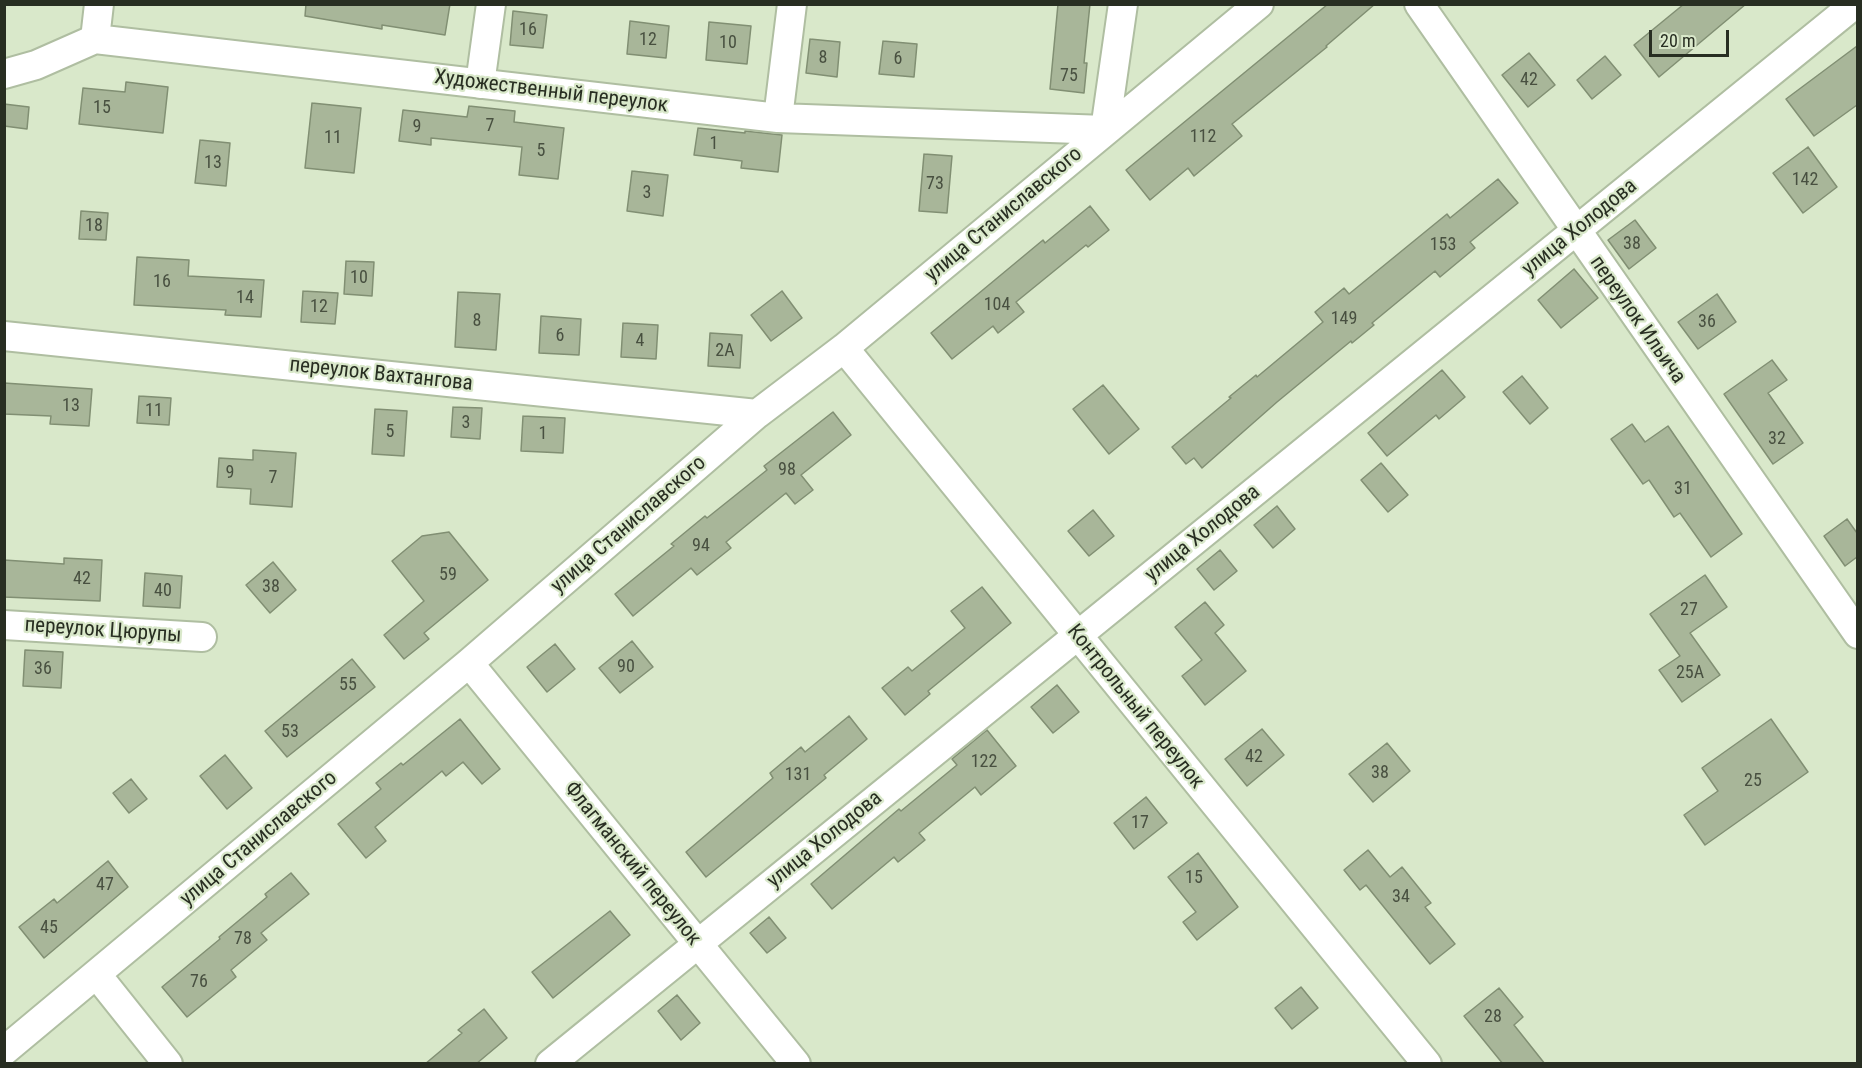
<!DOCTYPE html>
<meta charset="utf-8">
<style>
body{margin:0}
#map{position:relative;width:1862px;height:1068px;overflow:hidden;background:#d9e8ca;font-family:"Roboto Condensed",sans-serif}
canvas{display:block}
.frame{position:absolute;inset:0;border:6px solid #282e22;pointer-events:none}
.scale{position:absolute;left:1649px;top:30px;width:80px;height:27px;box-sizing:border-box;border:3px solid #282e22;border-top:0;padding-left:8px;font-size:18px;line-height:21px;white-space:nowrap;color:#282e22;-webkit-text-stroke:4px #d9e8ca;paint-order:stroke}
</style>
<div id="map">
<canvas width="1862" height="1068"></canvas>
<div class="frame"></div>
<div class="scale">20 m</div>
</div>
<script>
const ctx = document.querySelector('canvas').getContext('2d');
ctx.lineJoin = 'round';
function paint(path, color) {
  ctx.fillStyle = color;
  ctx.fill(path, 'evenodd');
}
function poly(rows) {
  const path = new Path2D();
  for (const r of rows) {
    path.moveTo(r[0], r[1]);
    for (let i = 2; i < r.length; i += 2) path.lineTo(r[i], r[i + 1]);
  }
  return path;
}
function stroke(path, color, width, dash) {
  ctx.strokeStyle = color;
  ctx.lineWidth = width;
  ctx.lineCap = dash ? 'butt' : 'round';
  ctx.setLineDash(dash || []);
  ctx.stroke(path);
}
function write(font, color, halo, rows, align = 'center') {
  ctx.font = font + ' "Roboto Condensed",sans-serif';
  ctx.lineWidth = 4.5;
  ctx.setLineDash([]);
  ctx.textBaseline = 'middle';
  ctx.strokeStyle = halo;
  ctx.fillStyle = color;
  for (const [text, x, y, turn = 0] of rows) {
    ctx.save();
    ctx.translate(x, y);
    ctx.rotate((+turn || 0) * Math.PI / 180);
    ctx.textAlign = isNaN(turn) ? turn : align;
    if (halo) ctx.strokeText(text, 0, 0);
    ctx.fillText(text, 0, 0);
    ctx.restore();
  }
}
const building = poly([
 [306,4,450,4,445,35,382,25,382,29,305,16,306,4],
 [1058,4,1090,4,1084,63,1087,63,1084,93,1050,89,1058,4],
 [1328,4,1375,4,1326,46,1327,47,1232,124,1242,136,1194,176,1188,168,1150,200,1126,170,1328,4],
 [1684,4,1746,4,1659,77,1634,45,1684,4],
 [513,11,547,15,543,48,510,45,513,11],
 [630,21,669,26,666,58,627,54,630,21],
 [709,22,751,26,747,64,706,60,709,22],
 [810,39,840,42,837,77,806,73,810,39],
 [883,41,917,44,914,77,879,74,883,41],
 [1857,46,1857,105,1814,136,1786,99,1857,46],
 [1529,53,1555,85,1528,107,1502,75,1529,53],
 [1605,56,1621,75,1592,99,1577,80,1605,56],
 [126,82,168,87,163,133,79,124,83,88,125,92,126,82],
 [312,103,361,108,354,173,305,168,312,103],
 [4,104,29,107,27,129,4,126,4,104],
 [469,106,515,111,514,122,564,128,558,179,519,175,522,147,431,138,431,145,399,141,403,110,467,117,469,106],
 [698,128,745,133,745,131,782,135,778,172,741,168,742,161,694,155,698,128],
 [200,140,230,143,226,186,195,183,200,140],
 [1808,147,1837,187,1803,213,1773,173,1808,147],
 [924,154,952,156,947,213,919,211,924,154],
 [632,171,668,175,663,216,627,211,632,171],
 [1498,179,1518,203,1470,242,1475,248,1440,277,1435,271,1372,323,1374,325,1352,343,1351,341,1277,402,1202,468,1194,458,1186,464,1172,447,1231,398,1229,397,1256,375,1257,377,1323,322,1315,312,1344,288,1349,294,1447,214,1450,218,1498,179],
 [1090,206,1109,230,1088,247,1086,245,1016,302,1024,312,998,333,993,326,952,359,931,333,1043,240,1045,243,1090,206],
 [81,211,108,213,106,240,79,239,81,211],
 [1635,220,1656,248,1629,269,1608,240,1635,220],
 [137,257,189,260,188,276,264,280,261,317,225,315,226,310,134,305,137,257],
 [346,261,374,262,372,296,344,294,346,261],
 [1574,269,1598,298,1561,328,1538,300,1574,269],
 [303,291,338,293,335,324,301,322,303,291],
 [782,291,802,318,771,341,751,315,782,291],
 [458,292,500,294,496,350,455,347,458,292],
 [1717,294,1736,322,1698,349,1678,322,1717,294],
 [541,316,581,319,579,355,539,353,541,316],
 [623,323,658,325,656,359,621,357,623,323],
 [710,333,742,335,740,368,708,366,710,333],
 [1772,360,1787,380,1768,393,1803,443,1773,464,1724,394,1772,360],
 [1442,370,1465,397,1439,419,1436,415,1387,456,1368,433,1442,370],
 [1522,376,1548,408,1530,424,1503,392,1522,376],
 [4,383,92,389,89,426,50,424,51,416,4,414,4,383],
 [1103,385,1139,429,1109,454,1073,409,1103,385],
 [139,396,171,398,169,425,137,423,139,396],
 [453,407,482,408,480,439,451,437,453,407],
 [375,409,407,411,404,456,372,454,375,409],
 [833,412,851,435,801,475,813,490,795,504,786,493,726,542,731,548,697,575,691,568,633,616,615,594,674,546,671,544,705,516,707,518,767,470,764,466,833,412],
 [523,416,565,418,563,453,521,451,523,416],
 [1632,424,1645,442,1668,426,1742,534,1711,557,1680,513,1674,517,1649,480,1643,484,1611,439,1632,424],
 [253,450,296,453,292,507,250,504,251,489,217,487,219,458,253,460,253,450],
 [1381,463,1408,495,1388,512,1361,480,1381,463],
 [1277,506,1295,529,1273,548,1254,525,1277,506],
 [1093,510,1114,536,1089,556,1068,531,1093,510],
 [1847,519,1857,533,1857,557,1845,566,1824,536,1847,519],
 [449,532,488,580,424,633,429,639,404,659,384,635,424,601,392,561,422,536,449,532],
 [1220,550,1237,571,1214,590,1197,569,1220,550],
 [64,558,102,560,100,601,4,597,4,560,64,564,64,558],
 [273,562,296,590,270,613,246,585,273,562],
 [145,573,182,576,180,608,143,606,145,573],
 [1705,575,1727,607,1690,633,1720,675,1682,702,1659,670,1680,656,1650,614,1705,575],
 [982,587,1011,623,928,691,930,694,905,715,882,688,908,667,912,671,965,628,951,611,982,587],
 [1205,602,1224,625,1215,633,1246,671,1205,705,1182,676,1202,660,1175,627,1205,602],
 [632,641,653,667,620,693,599,668,632,641],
 [555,644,575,669,547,692,527,667,555,644],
 [25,650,63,652,61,688,23,686,25,650],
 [352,659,375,687,287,757,265,731,352,659],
 [1057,685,1079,712,1053,733,1031,707,1057,685],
 [849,716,867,739,824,775,826,778,706,877,686,852,773,778,770,773,801,747,805,752,849,716],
 [460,719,500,769,482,784,463,762,446,776,442,771,375,827,386,841,366,858,338,824,381,789,376,783,401,763,403,765,460,719],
 [1771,719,1808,772,1705,845,1684,815,1718,791,1702,768,1771,719],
 [1262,729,1284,755,1247,786,1225,759,1262,729],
 [987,730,1016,766,981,795,975,787,919,833,925,840,898,862,894,857,832,909,811,884,899,809,901,811,957,765,952,759,987,730],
 [1387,743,1410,771,1373,802,1349,774,1387,743],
 [225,755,252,788,227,809,200,776,225,755],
 [131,779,147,799,129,813,113,793,131,779],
 [1146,797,1167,823,1134,849,1114,823,1146,797],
 [1368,850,1390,877,1402,867,1431,903,1425,907,1455,944,1430,964,1366,885,1360,890,1344,870,1368,850],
 [1198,853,1238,907,1197,940,1183,922,1196,912,1168,877,1198,853],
 [108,861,128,887,44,958,19,927,54,899,57,903,108,861],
 [291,873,309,894,261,933,267,940,231,970,236,977,187,1017,162,987,220,939,219,937,267,897,265,894,291,873],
 [610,911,630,935,553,998,532,972,610,911],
 [769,917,786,938,767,953,750,933,769,917],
 [1301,987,1318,1008,1292,1029,1275,1008,1301,987],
 [1499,988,1523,1017,1514,1025,1545,1064,1503,1064,1464,1016,1499,988],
 [677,995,700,1023,681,1040,658,1011,677,995],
 [484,1009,507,1038,476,1064,425,1064,462,1033,458,1030,484,1009]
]);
paint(building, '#a8b699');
stroke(building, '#818f73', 1.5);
const minor = poly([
 [1419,4,1858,634],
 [95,39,99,4],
 [4,74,36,65,95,39,778,118,1105,130,1123,4],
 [480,84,491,4],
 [778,118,792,4],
 [4,336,757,414],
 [844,348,1427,1064],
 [4,625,202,637],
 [469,663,796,1064],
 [97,975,168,1064],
 [4,1051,469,663,757,414,844,348,1259,4],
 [550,1064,1855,4]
]);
stroke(minor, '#afbea1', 32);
stroke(minor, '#fff', 28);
write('18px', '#485040', null, [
 ["16",528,30],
 ["12",648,40],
 ["10",728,43],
 ["8",823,58],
 ["6",898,59],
 ["75",1069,76],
 ["42",1529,80],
 ["15",102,108],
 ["7",490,126],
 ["9",417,127],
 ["112",1203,137],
 ["11",333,138],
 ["1",714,144],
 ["5",541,151],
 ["13",213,163],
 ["142",1805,180],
 ["73",935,184],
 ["3",647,193],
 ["18",94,226],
 ["38",1632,244],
 ["153",1443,245],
 ["10",359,278],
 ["16",162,282],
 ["14",245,298],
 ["104",997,305],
 ["12",319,307],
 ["149",1344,319],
 ["8",477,321],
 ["36",1707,322],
 ["6",560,336],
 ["4",640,341],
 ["2А",725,351],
 ["13",71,406],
 ["11",154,411],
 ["3",466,423],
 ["5",390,432],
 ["1",543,434],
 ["32",1777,439],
 ["98",787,470],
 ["9",230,473],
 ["7",273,478],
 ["31",1683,489],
 ["94",701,546],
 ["59",448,575],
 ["42",82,579],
 ["38",271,587],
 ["40",163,591],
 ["27",1689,610],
 ["90",626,667],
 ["36",43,669],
 ["25А",1690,673],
 ["55",348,685],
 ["53",290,732],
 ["42",1254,757],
 ["122",984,762],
 ["38",1380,773],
 ["131",798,775],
 ["25",1753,781],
 ["17",1140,823],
 ["15",1194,878],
 ["47",105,885],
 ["34",1401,897],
 ["45",49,928],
 ["78",243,939],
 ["76",199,982],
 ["28",1493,1017]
]);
write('21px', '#282e22', '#d9e8ca', [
 ["Художественный переулок",551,92,7],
 ["улица Станиславского",1004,215,-40],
 ["улица Холодова",1580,228,-39],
 ["переулок Ильича",1637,320,55],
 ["переулок Вахтангова",381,375,6],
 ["улица Станиславского",629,525,-41],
 ["улица Холодова",1203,534,-39],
 ["переулок Цюрупы",103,631,4],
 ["Контрольный переулок",1135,707,51],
 ["улица Станиславского",259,839,-40],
 ["улица Холодова",825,840,-39],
 ["Флагманский переулок",632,864,51]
]);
</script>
